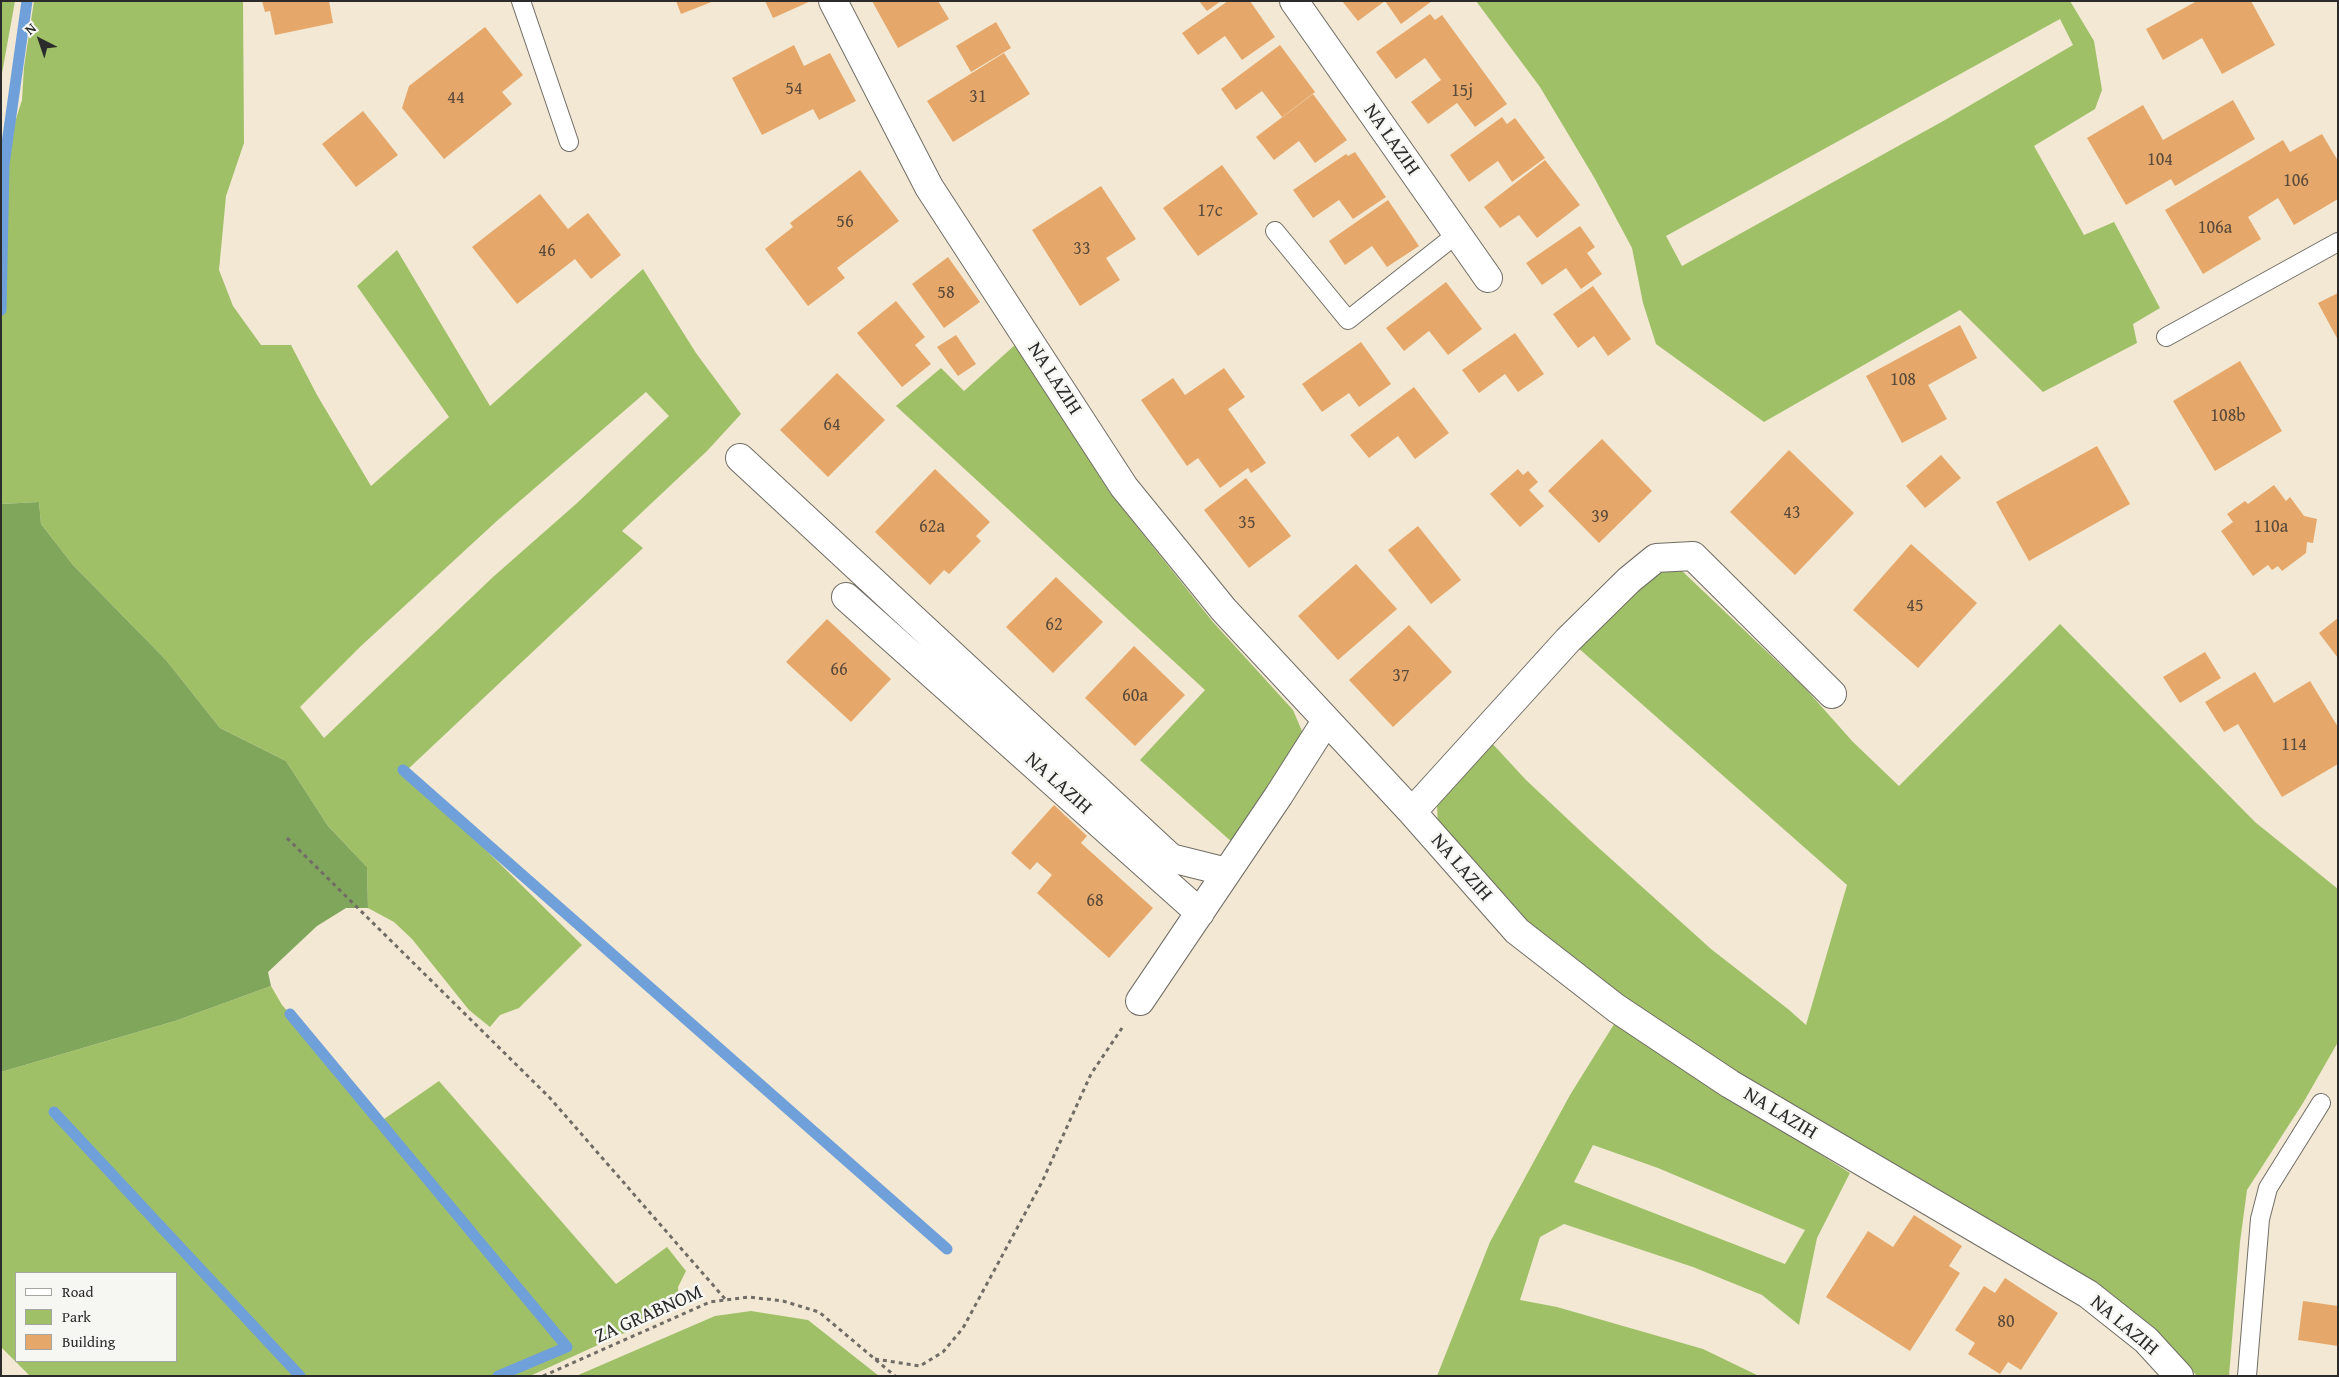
<!DOCTYPE html>
<style>
body{margin:0}
#map{position:relative;width:2339px;height:1377px;overflow:hidden;background:#f2e8d3;font-family:"Gentium Book Plus",serif}
canvas{display:block}
.frame{position:absolute;inset:0;border:2px solid #2b2b2b;pointer-events:none}
.legend{position:absolute;left:15px;top:1272px;width:162px;height:90px;box-sizing:border-box;background:#f6f6f2;border:1px solid #a5a5a2;margin:0;padding:6px 9px;list-style:none;font-size:15px;color:#2b2b2b}
.legend li{display:flex;align-items:center;gap:10px;height:25px}
.legend b{width:25px;border:1px solid #a5a5a2}
.north{position:absolute;left:15px;top:15px;width:50px;height:50px;-webkit-text-stroke:4px #f6f6f2;paint-order:stroke;rotate:319deg;font-size:14px;font-weight:700;line-height:20px;text-align:center;color:#2b2b2b}
.north::after{content:'';display:block;margin:auto;width:18px;height:22px;background:#2b2b2b;clip-path:polygon(50% 0,100% 100%,50% 72%,0 100%)}
</style>
<div id="map">
<canvas width="2339" height="1377"></canvas>
<div class="frame"></div>
<ul class="legend">
<li><b style="height:6px;background:#fff"></b>Road</li>
<li><b style="height:14px;background:#a0c068"></b>Park</li>
<li><b style="height:14px;background:#e6a86a"></b>Building</li>
</ul>
<div class="north">N</div>
</div>
<script>
const ctx = document.querySelector('canvas').getContext('2d');
ctx.lineJoin = 'round';
function paint(path, color) {
  ctx.fillStyle = color;
  ctx.fill(path, 'evenodd');
}
function poly(rows) {
  const path = new Path2D();
  for (const r of rows) {
    path.moveTo(r[0], r[1]);
    for (let i = 2; i < r.length; i += 2) path.lineTo(r[i], r[i + 1]);
  }
  return path;
}
function stroke(path, color, width, dash) {
  ctx.strokeStyle = color;
  ctx.lineWidth = width;
  ctx.lineCap = dash ? 'butt' : 'round';
  ctx.setLineDash(dash || []);
  ctx.stroke(path);
}
function write(font, color, halo, rows, align = 'center') {
  ctx.font = font + ' "Gentium Book Plus",serif';
  ctx.lineWidth = 5;
  ctx.setLineDash([]);
  ctx.textBaseline = 'middle';
  ctx.strokeStyle = halo;
  ctx.fillStyle = color;
  for (const [text, x, y, turn = 0] of rows) {
    ctx.save();
    ctx.translate(x, y);
    ctx.rotate((+turn || 0) * Math.PI / 180);
    ctx.textAlign = isNaN(turn) ? turn : align;
    if (halo) ctx.strokeText(text, 0, 0);
    ctx.fillText(text, 0, 0);
    ctx.restore();
  }
}
paint(poly([
 [1,1,15,1,1,79],
 [34,1,243,1,244,143,226,196,219,270,233,306,261,345,291,345,317,395,371,486,449,417,357,286,397,250,490,406,643,269,696,353,741,414,707,451,622,531,643,548,406,771,582,945,519,1008,500,1015,490,1027,469,1010,412,939,394,922,368,908,367,867,328,826,286,761,220,728,166,660,73,565,41,524,39,502,1,504,1,143,9,141,22,100,24,67],
 [646,392,669,416,576,504,493,577,324,738,300,707,361,646,499,519],
 [1476,1,2070,1,2094,41,2102,90,2095,109,2034,146,2084,235,2114,222,2160,308,2133,324,2137,343,2043,392,1960,310,1764,422,1656,344,1643,303,1632,248,1595,179,1540,87],
 [2060,19,2073,45,1945,120,1682,266,1666,236],
 [1016,344,1111,494,1213,622,1293,710,1305,738,1233,843,1140,760,1205,690,896,406,941,368,964,391],
 [1656,570,1681,570,1804,687,1853,742,1899,786,2060,624,2255,822,2338,889,2338,1042,2303,1103,2247,1190,2240,1242,2229,1376,2197,1376,2156,1330,1756,1086,1614,991,1517,917,1438,830,1437,803,1490,741,1526,780,1590,840,1711,949,1788,1009,1806,1025,1847,885,1576,646],
 [271,986,282,1005,384,1119,439,1081,616,1284,667,1247,686,1271,678,1287,679,1308,530,1376,30,1376,1,1347,1,1072,175,1021],
 [16,1273,176,1273,176,1361,16,1361],
 [1616,1021,1723,1093,1850,1173,1817,1238,1799,1325,1762,1295,1693,1267,1564,1224,1540,1237,1520,1300,1557,1307,1703,1349,1759,1376,1437,1376,1490,1242,1570,1095],
 [1593,1145,1658,1168,1805,1230,1785,1264,1574,1182],
 [751,1311,808,1320,879,1376,576,1376,715,1316]
]), '#a0c068');
paint(poly([
 [39,502,41,524,73,565,166,660,220,728,286,761,328,826,367,867,368,908,346,908,317,926,268,972,271,986,175,1021,1,1072,1,504]
]), '#80a65c');
stroke(poly([
 [1,310,4,165,27,1],
 [403,770,947,1249],
 [290,1014,567,1347,498,1376],
 [54,1112,300,1376]
]), '#6fa0d9', 11);
paint(poly([
 [262,1,329,1,333,23,275,35,270,11,265,12],
 [676,1,714,1,681,14],
 [765,1,811,1,773,18],
 [872,1,938,1,949,19,898,48],
 [1199,1,1221,1,1207,11],
 [1228,1,1250,1,1275,37,1242,60,1225,36,1198,55,1182,33],
 [1342,1,1432,1,1401,24,1385,1,1358,21],
 [2197,1,2251,1,2275,45,2222,74,2202,38,2163,60,2146,29],
 [1430,14,1435,20,1442,15,1507,104,1475,127,1457,103,1428,124,1411,102,1441,80,1425,58,1396,79,1376,52],
 [996,22,1011,48,971,72,956,46],
 [485,27,523,75,502,92,512,104,444,159,402,108,409,86],
 [794,45,804,66,830,53,856,101,819,120,813,109,762,135,732,78],
 [1280,45,1315,92,1282,117,1262,91,1236,110,1221,89],
 [1004,53,1030,94,953,142,927,101],
 [1313,94,1347,140,1315,163,1299,141,1274,160,1256,137],
 [2233,100,2255,139,2175,186,2171,179,2126,205,2087,138,2143,105,2163,140],
 [363,111,398,155,356,187,322,144],
 [1502,117,1507,124,1515,118,1545,158,1512,182,1498,161,1469,182,1450,155],
 [2322,134,2338,161,2338,199,2294,225,2278,198,2248,217,2261,239,2203,274,2165,210,2283,140,2290,152],
 [1355,152,1386,197,1353,219,1339,200,1313,218,1293,190,1346,154,1348,156],
 [1545,160,1580,205,1537,238,1519,215,1500,228,1484,207],
 [1222,165,1258,214,1198,256,1163,208],
 [860,170,899,221,837,268,845,278,808,306,765,249,793,227,790,223],
 [1101,186,1136,239,1106,258,1120,280,1080,306,1032,230],
 [540,194,568,229,588,213,621,255,591,279,575,259,517,304,472,247],
 [1388,200,1419,246,1387,267,1372,246,1345,265,1329,241],
 [1580,226,1595,247,1587,253,1602,274,1581,289,1566,268,1542,285,1526,263],
 [948,257,980,302,944,328,912,284],
 [1446,282,1482,329,1448,355,1429,331,1404,351,1386,328],
 [1593,286,1631,339,1608,356,1594,336,1578,348,1553,314],
 [2338,293,2338,340,2318,303],
 [896,301,925,337,915,345,931,364,902,387,857,333],
 [1960,325,1977,358,1928,385,1947,419,1902,443,1866,376],
 [1515,333,1544,374,1518,392,1505,374,1479,393,1462,370],
 [956,335,976,364,958,376,937,347],
 [1361,342,1391,384,1359,407,1349,393,1322,412,1302,384],
 [2240,361,2282,431,2215,471,2173,401],
 [1224,368,1245,397,1228,409,1266,463,1251,473,1248,468,1220,488,1198,458,1187,466,1141,400,1173,378,1185,395],
 [837,373,885,420,828,477,780,430],
 [1414,387,1449,433,1415,459,1398,436,1369,458,1350,435],
 [1602,439,1652,491,1599,543,1548,491],
 [2097,446,2130,504,2029,561,1996,502],
 [1789,450,1854,513,1795,575,1730,512],
 [1941,455,1961,478,1925,508,1906,486],
 [935,469,990,522,976,536,981,541,949,574,944,570,930,585,875,532],
 [1518,469,1523,475,1528,471,1538,482,1529,490,1544,506,1520,527,1490,494],
 [1246,478,1291,536,1249,568,1204,510],
 [2274,485,2286,501,2290,497,2304,516,2317,519,2313,543,2307,542,2306,553,2282,571,2278,566,2272,570,2268,565,2253,576,2221,531,2233,522,2227,514,2245,501,2248,504],
 [1418,526,1461,580,1431,604,1388,550],
 [1911,544,1977,603,1918,668,1853,610],
 [1356,564,1397,609,1338,660,1298,616],
 [1056,577,1103,622,1053,673,1006,627],
 [2338,618,2338,658,2319,633],
 [827,619,891,679,851,722,786,662],
 [1409,625,1452,672,1393,727,1349,680],
 [1134,646,1185,695,1135,746,1085,698],
 [2205,652,2221,678,2180,703,2163,677],
 [2255,672,2274,703,2310,681,2338,727,2338,764,2282,797,2238,724,2224,732,2205,702],
 [1054,805,1087,836,1081,843,1153,908,1109,958,1037,893,1052,875,1037,862,1030,870,1011,853],
 [1914,1215,1962,1246,1949,1266,1960,1273,1910,1351,1826,1297,1868,1231,1893,1247],
 [2005,1278,2058,1313,2021,1370,2008,1362,2000,1374,1968,1354,1975,1343,1955,1330,1984,1286,1995,1293],
 [2303,1301,2338,1306,2338,1346,2298,1340]
]), '#e6a86a');
const lane = poly([
 [521,1,569,142],
 [1275,231,1348,320,1457,234],
 [2166,337,2338,242],
 [2247,1376,2260,1219,2268,1188,2321,1103]
]);
const street = poly([
 [833,1,929,187,1124,487,1224,610,1412,812,1517,931,1616,1008,1730,1084,2088,1294,2146,1340,2179,1376],
 [1294,1,1488,278],
 [740,458,1171,858,1227,872],
 [846,597,1200,913],
 [1412,812,1568,640,1629,580,1656,558,1693,556,1832,694],
 [1140,1001,1279,795,1326,721]
]);
stroke(lane, '#716d66', 20);
stroke(street, '#716d66', 30);
stroke(poly([
 [287,838,550,1098,726,1300],
 [875,1359,920,1366,943,1352,963,1328,1042,1182,1091,1074,1122,1028],
 [543,1376,710,1302,749,1297,783,1301,819,1312,895,1376]
]), '#716d66', 3, [4, 4]);
stroke(lane, '#fff', 18);
stroke(street, '#fff', 28);
write('18px', '#5a4a3b', null, [
 ["54",794,89],
 ["15j",1462,91],
 ["31",978,97],
 ["44",456,98],
 ["104",2160,160],
 ["106",2296,181],
 ["17c",1210,211],
 ["56",845,222],
 ["106a",2215,228],
 ["33",1082,249],
 ["46",547,251],
 ["58",946,293],
 ["108",1903,380],
 ["108b",2228,416],
 ["64",832,425],
 ["43",1792,513],
 ["39",1600,517],
 ["35",1247,523],
 ["62a",932,527],
 ["110a",2271,527],
 ["45",1915,606],
 ["62",1054,625],
 ["66",839,670],
 ["37",1401,676],
 ["60a",1135,696],
 ["114",2294,745],
 ["68",1095,901],
 ["80",2006,1322]
]);
write('20px', '#2b2b2b', '#f6f6f2', [
 ["NA LAZIH",1391,140,55],
 ["NA LAZIH",1054,379,57],
 ["NA LAZIH",1058,784,42],
 ["NA LAZIH",1461,868,49],
 ["NA LAZIH",1780,1114,31],
 ["ZA GRABNOM",649,1315,-24],
 ["NA LAZIH",2124,1326,40]
]);
</script>
